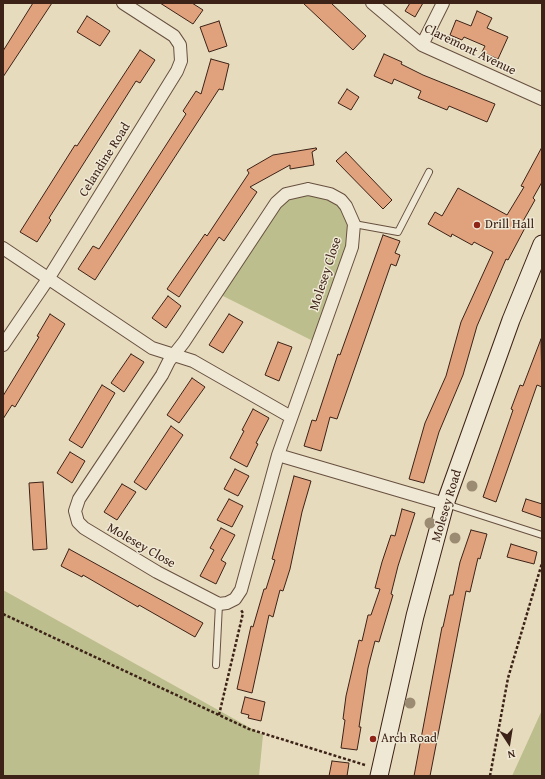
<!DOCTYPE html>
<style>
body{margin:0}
#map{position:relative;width:545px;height:779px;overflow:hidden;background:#e7dbbd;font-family:"Gentium Book Plus",serif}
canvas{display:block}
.frame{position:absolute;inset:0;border:4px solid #3c2217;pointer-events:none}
.north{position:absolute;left:489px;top:723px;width:40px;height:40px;-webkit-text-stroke:3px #efe8d4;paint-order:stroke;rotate:168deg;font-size:11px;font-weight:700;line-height:16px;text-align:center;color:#3c2217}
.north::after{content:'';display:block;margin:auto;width:14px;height:18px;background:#3c2217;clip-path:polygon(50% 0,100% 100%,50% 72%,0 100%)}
</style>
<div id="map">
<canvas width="545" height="779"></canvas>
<div class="frame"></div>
<div class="north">N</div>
</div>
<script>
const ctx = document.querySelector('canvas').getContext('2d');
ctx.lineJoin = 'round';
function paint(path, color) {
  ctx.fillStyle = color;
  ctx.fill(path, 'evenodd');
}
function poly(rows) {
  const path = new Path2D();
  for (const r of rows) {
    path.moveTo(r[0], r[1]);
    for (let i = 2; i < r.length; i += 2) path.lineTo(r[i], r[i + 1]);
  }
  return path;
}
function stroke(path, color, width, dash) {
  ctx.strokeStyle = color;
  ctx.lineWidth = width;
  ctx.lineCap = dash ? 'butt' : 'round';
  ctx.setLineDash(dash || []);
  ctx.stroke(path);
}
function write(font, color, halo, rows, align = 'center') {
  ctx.font = font + ' "Gentium Book Plus",serif';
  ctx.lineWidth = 3;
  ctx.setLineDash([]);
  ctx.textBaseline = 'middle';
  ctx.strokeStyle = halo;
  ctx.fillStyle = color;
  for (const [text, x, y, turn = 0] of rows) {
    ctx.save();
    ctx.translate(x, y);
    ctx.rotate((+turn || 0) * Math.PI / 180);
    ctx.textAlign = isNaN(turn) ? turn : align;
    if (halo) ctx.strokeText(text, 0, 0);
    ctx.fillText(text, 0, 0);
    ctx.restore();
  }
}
paint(poly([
 [286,194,330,194,354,224,317,343,215,292],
 [3,590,263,735,259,776,3,776],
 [542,710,542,776,512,776]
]), '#bcbe8d');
const building = poly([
 [33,3,52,3,3,77,3,51,33,3],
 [160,3,192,3,203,10,193,24,160,3],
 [303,3,331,3,366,36,353,50,303,3],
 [410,3,423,3,415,17,405,11,410,3],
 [477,11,492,18,487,28,508,37,498,59,482,52,485,46,464,37,462,40,450,35,456,20,471,26,477,11],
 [87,16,110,31,100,46,77,32,87,16],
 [219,21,227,46,209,52,200,27,219,21],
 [140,50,155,60,140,83,136,81,49,218,51,220,37,242,20,232,75,145,77,146,140,50],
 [384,54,402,62,401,64,423,75,495,104,487,122,449,106,447,110,418,98,421,91,394,79,392,84,374,76,384,54],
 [211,59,229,64,223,90,219,89,95,280,78,269,93,246,99,249,186,114,183,111,196,91,201,94,211,59],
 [347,89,359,97,351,110,338,103,347,89],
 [542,147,542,182,533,198,535,200,522,223,526,226,508,260,506,259,477,326,463,375,439,432,424,483,409,479,425,423,446,376,461,322,493,252,474,242,472,245,452,234,451,237,428,224,435,212,442,216,458,188,507,215,524,187,521,186,542,147],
 [316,148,317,149,312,152,314,165,290,169,290,165,250,187,257,192,224,241,219,237,179,297,167,289,205,234,207,236,249,173,247,170,273,155,316,148],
 [346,152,392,200,383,209,336,161,346,152],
 [383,235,400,241,395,253,400,255,396,266,391,264,337,419,330,417,321,451,304,446,312,420,316,421,338,354,340,355,383,235],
 [168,296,181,306,166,328,152,318,168,296],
 [50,314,65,324,15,407,12,405,3,419,3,396,39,337,37,336,50,314],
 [229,314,243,322,223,353,209,345,229,314],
 [541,339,542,387,537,385,496,502,483,497,513,410,511,409,520,385,523,386,541,339],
 [278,342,292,347,279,381,265,375,278,342],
 [131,354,144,362,124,392,111,383,131,354],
 [192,378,205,387,179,423,167,415,192,378],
 [102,385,115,393,82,448,69,440,102,385],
 [253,409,269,418,256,443,258,444,247,467,230,458,244,431,242,430,253,409],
 [171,426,183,435,146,490,134,482,171,426],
 [70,452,85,461,72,483,57,473,70,452],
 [235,469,249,476,238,496,224,489,235,469],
 [294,476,311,481,302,512,290,569,283,591,280,590,273,617,269,615,252,693,237,689,251,626,253,627,264,589,266,589,275,560,272,559,294,476],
 [43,482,47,549,33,550,29,483,43,482],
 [122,484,136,492,117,520,104,512,122,484],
 [229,499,243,506,232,527,217,520,229,499],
 [526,499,542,504,542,518,522,511,526,499],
 [402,509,415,513,398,566,391,594,393,595,379,642,375,641,368,668,359,727,361,727,357,750,341,748,345,720,343,719,346,696,359,640,362,641,368,615,371,615,380,589,375,588,382,562,391,535,395,536,402,509],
 [221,528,235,535,221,560,226,563,216,584,200,576,214,550,210,548,221,528],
 [471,530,487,534,480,559,478,558,470,592,466,591,430,776,414,776,442,627,443,627,450,595,453,595,460,562,471,530],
 [511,544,537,552,534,564,507,557,511,544],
 [69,549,203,623,195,637,139,605,138,607,83,575,82,577,61,566,69,549],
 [245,697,265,702,261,721,248,718,249,715,241,713,245,697],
 [332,761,349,763,347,776,329,776,332,761]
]);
paint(building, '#e0a17d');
stroke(building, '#3c2217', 1);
const lane = poly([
 [354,224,398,232,429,172],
 [446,504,542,535],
 [216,665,219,604]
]);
const street = poly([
 [372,3,422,45,542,99],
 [422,45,443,3],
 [308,189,330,194,341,200,346,206,354,224,352,247,278,455,241,590,235,599,227,603,219,604,157,572,84,528,78,522,75,511,79,499,162,375,169,361,184,342,276,203,286,194,308,189],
 [3,248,152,348,193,361,291,417],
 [3,345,48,279,177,71,181,61,180,45,174,36,123,3],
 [278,455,445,504]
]);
const secondary = poly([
 [379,776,415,616,445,504,511,320,542,244]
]);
stroke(lane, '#675040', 8);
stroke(street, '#675040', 14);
stroke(secondary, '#3c2217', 19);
stroke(poly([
 [3,614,249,729,365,765],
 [219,715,243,613,241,610],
 [490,776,508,678,542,563]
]), '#3c2217', 2.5, [3, 2]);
stroke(lane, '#efe8d4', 6);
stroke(street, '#efe8d4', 12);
stroke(secondary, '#efe8d4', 17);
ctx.fillStyle = '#9b8b72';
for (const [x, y] of [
 [472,486],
 [430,523],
 [455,538],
 [410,703]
]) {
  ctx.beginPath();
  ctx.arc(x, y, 5.5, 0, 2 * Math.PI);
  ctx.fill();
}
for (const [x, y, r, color] of [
 [477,225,4,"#8f2418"],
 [373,739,4,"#8f2418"]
]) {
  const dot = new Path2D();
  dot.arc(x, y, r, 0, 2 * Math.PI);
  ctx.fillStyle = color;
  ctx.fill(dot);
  stroke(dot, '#efe8d4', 1.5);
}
write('13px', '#3c2217', '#efe8d4', [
 ["Claremont Avenue",470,50,26],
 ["Celandine Road",105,160,-58],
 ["Molesey Close",326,274,-72],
 ["Molesey Road",447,506,-73],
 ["Molesey Close",141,546,30]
]);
write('13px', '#3c2217', '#efe8d4', [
 ["Drill Hall",485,225],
 ["Arch Road",381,739]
], 'left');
</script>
